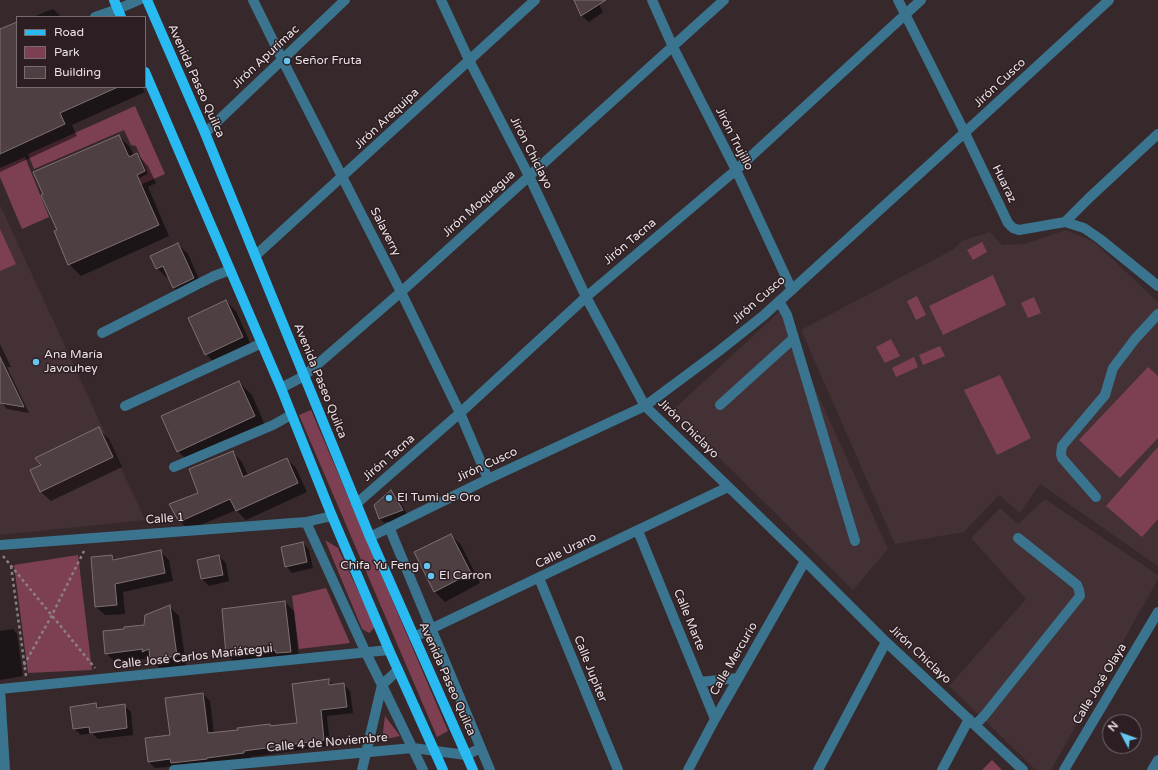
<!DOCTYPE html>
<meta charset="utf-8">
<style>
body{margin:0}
#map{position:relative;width:1158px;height:770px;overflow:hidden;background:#36282b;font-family:"Varela Round",sans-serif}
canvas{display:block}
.legend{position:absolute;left:16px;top:16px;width:130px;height:72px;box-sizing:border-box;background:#2c1e22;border:1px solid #786c6f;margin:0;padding:5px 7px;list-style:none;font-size:12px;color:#ebe1e3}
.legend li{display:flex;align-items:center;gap:8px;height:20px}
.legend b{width:20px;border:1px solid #786c6f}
.north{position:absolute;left:1102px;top:714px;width:40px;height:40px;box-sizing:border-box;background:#2c1e22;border:1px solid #786c6f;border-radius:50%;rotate:311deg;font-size:11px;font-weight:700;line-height:16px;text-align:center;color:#ebe1e3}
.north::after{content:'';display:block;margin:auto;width:14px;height:18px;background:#65c5ef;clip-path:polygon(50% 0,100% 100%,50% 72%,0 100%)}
</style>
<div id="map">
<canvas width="1158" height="770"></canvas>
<ul class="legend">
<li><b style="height:5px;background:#28baf0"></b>Road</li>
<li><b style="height:11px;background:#7d4052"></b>Park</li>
<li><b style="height:11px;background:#4e3f43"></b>Building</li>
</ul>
<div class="north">N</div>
</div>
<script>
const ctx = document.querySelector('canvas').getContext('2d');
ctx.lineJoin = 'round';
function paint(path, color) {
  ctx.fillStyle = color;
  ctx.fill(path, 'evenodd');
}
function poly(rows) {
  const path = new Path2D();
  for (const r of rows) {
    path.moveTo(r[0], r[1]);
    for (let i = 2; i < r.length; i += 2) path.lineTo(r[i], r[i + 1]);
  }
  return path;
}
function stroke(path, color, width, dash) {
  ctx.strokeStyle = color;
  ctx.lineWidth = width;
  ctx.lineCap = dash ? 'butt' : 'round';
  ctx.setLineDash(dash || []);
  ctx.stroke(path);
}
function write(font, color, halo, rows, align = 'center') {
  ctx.font = font + ' "Varela Round",sans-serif';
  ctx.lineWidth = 3;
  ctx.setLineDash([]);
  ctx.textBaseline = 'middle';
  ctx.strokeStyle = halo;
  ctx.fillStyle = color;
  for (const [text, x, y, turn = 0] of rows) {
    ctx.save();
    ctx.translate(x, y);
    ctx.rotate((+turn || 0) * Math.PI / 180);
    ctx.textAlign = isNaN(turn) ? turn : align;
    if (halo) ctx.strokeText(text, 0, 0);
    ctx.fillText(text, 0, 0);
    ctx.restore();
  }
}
paint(poly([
 [0,205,145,520,0,535],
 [1066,230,1094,242,1158,302,1158,566,1040,484,1020,513,999,495,964,532,895,544,801,330,954,249,962,241,990,232,1002,245,1025,244],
 [780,311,888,549,853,590,672,411],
 [1045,499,1158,575,1158,579,1051,770,1036,770,949,686,1026,599,971,538,1000,508,1018,524]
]), '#443136');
paint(poly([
 [135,106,165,174,73,214,70,208,148,174,136,146,131,145,124,130,34,169,28,154],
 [25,157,49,217,22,229,0,177,0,168],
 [0,229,16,264,0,271],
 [982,242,987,252,973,260,967,250],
 [993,275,1006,305,943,335,929,306],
 [917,296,926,315,916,320,907,301],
 [1034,297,1041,313,1028,318,1021,303],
 [891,339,900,356,885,363,876,347],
 [940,346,945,356,923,365,919,355],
 [914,357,918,367,896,377,892,368],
 [1148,367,1158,376,1158,438,1120,478,1079,440],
 [1000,375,1031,438,997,455,964,390],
 [311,410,448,731,437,737,299,415],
 [1158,447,1158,519,1142,537,1106,506],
 [325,540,338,548,375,627,369,633,362,629],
 [78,555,92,670,28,673,14,565],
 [326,588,350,643,299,649,292,596],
 [385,716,400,736,382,740],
 [992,760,1002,770,982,770]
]), '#7d4052');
paint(poly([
 [575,0,597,0,603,12,589,22,582,16],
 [53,9,61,17,33,17],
 [17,23,17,87,142,87,145,92,72,125,77,136,0,172,0,30],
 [119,136,130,147,134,155,137,154,148,166,156,183,148,187,169,236,81,276,69,264,58,231],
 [178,244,188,254,203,288,183,297,173,287,169,277,167,278,157,268],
 [226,301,236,311,252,347,216,364,206,354],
 [0,344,11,367,7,367,29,413,7,409,0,401],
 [239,382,252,395,267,430,191,464,178,451],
 [99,429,109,439,122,467,51,501,41,492,31,471,42,465],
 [233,453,242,462,248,476,287,459,296,468,307,492,246,520,236,510,189,530,180,521,199,493],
 [391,491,398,498,408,516,387,525,380,519,375,506],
 [451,535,461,545,480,583,445,602,435,592],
 [303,543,309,550,313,568,292,573,286,566],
 [160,551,169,560,173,581,123,592,125,614,105,615,96,607,92,558,112,556,117,561],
 [219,556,226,563,229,581,209,586,202,579,198,561],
 [285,602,294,611,299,660,236,663,227,655],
 [170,607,179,616,186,665,160,669,150,658,116,663,106,653],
 [13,629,17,634,23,676,0,680,0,631],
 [328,680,334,685,343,684,350,691,353,713,327,716,330,746,250,757,250,760,175,766,155,768,149,762,171,736,203,694,210,701,214,734,239,731,269,725,272,727,298,724],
 [96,704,100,708,124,705,131,712,133,735,98,739,92,733,81,735,74,728]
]), '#0007');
const building = poly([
 [574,0,606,0,581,16,574,0],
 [17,22,17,87,118,87,60,113,65,124,0,154,0,29,17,22],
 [119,135,129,157,137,153,145,171,137,175,159,225,68,265,54,231,57,230,41,195,43,194,33,172,119,135],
 [178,243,194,278,173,288,163,266,156,269,150,256,178,243],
 [226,300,243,337,205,355,188,318,226,300],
 [0,357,24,407,0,403,0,357],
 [239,381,255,416,177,452,161,416,239,381],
 [99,427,113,457,40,492,30,470,41,465,35,458,99,427],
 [233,451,243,477,287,458,298,483,236,511,230,499,179,522,169,504,198,493,189,469,233,451],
 [391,490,403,510,379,519,374,505,391,490],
 [451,534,471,573,434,592,414,552,451,534],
 [303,542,307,562,285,567,281,547,303,542],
 [161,550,165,573,115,584,117,605,95,607,91,557,112,555,113,560,161,550],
 [219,555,223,575,201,579,197,560,219,555],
 [285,601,291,652,276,653,275,650,226,655,222,609,285,601],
 [170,605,177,656,150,660,149,649,142,652,143,649,105,654,103,631,124,629,124,627,144,625,145,615,170,605],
 [329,679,329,685,344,683,347,707,321,710,324,740,244,751,244,753,207,758,207,759,171,763,170,759,148,762,145,738,170,735,165,698,203,693,208,733,238,730,237,728,270,724,270,726,297,723,292,684,329,679],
 [96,703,97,708,125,704,127,728,90,733,89,727,73,729,70,707,96,703]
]);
paint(building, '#4e3f43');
stroke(building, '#7f6f72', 1);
stroke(poly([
 [3,556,95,668],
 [11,566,26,676],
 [24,665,52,615,84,551]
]), '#8b7f82', 2.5, [3, 3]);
stroke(poly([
 [253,0,282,59,401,292,460,413,488,479],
 [441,0,469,60,529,176,586,297,645,406,805,561,886,642,1023,770],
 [652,0,673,47,736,170,792,290],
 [898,0,965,133,1008,223,1013,228,1019,230,1065,222,1084,228,1100,239,1158,286],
 [95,17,118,9,139,0],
 [205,133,345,0],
 [1065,222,1089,198,1158,134],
 [255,256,535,0],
 [779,301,787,315,855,541],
 [102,333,214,276,230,270],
 [281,388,304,376,401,292,724,0],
 [720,405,794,338],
 [125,406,262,343],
 [174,467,273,425,291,415],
 [1096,497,1062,458,1061,454,1062,446,1105,395,1113,368,1135,339,1158,314],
 [356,504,460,413,586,297,736,170,921,0],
 [306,522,366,653,382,685,423,770],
 [389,527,490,770],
 [638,531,715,719],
 [370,537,488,479,645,406,719,351,763,316,984,115,1109,0],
 [0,545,306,522,332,516],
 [539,578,618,770],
 [414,637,728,487],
 [700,682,738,678],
 [0,689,389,650],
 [0,689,5,770],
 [975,725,984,716,1080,596,1079,590,1077,585,1018,538],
 [174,770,413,748,466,755,481,748],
 [362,770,382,685,398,670],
 [688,770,715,719,805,561],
 [818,770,886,642],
 [942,770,969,719],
 [1064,770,1158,612],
 [1152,770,1158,760]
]), '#3a748e', 10);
stroke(poly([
 [114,0,121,17],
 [147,0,205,133,370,537,473,770],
 [145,72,281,388,332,516,389,650,443,770]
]), '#28baf0', 10);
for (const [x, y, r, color] of [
 [287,61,4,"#65c5ef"],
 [36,362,4,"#65c5ef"],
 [389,498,4,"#65c5ef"],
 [427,566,4,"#65c5ef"],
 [431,576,4,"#65c5ef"]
]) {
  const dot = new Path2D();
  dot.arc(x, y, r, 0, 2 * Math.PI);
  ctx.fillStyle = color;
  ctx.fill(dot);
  stroke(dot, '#2c1e22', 1.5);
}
write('12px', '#ebe1e3', '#2c1e22', [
 ["Jirón Apurímac",266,57,-43],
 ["Avenida Paseo Quilca",196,81,66],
 ["Jirón Cusco",1000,83,-43],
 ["Jirón Arequipa",387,119,-43],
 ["Jirón Trujillo",734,139,63],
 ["Jirón Chiclayo",531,153,63],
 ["Huaraz",1004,184,64],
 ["Jirón Moquegua",479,204,-42],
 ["Salaverry",385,232,63],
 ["Jirón Tacna",630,242,-40],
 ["Jirón Cusco",759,300,-41],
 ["Avenida Paseo Quilca",320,381,68],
 ["Jirón Chiclayo",688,429,44],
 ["Jirón Tacna",389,458,-41],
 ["Jirón Cusco",487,465,-25],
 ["Calle 1",165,519,-4],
 ["Calle Urano",566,551,-26],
 ["Calle Marte",689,620,68],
 ["Jirón Chiclayo",920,655,43],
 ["Calle José Carlos Mariátegui",193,657,-6],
 ["Calle Mercurio",734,659,-60],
 ["Calle Jupiter",590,669,68],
 ["Avenida Paseo Quilca",447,679,66],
 ["Calle José Olaya",1100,684,-59],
 ["Calle 4 de Noviembre",327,743,-5]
]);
write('12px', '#ebe1e3', '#2c1e22', [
 ["Señor Fruta",295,61],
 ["Ana María",44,355],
 ["Javouhey",44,369],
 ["El Tumi de Oro",397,498],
 ["Chifa Yu Feng",419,566,"right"],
 ["El Carron",439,576]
], 'left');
</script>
